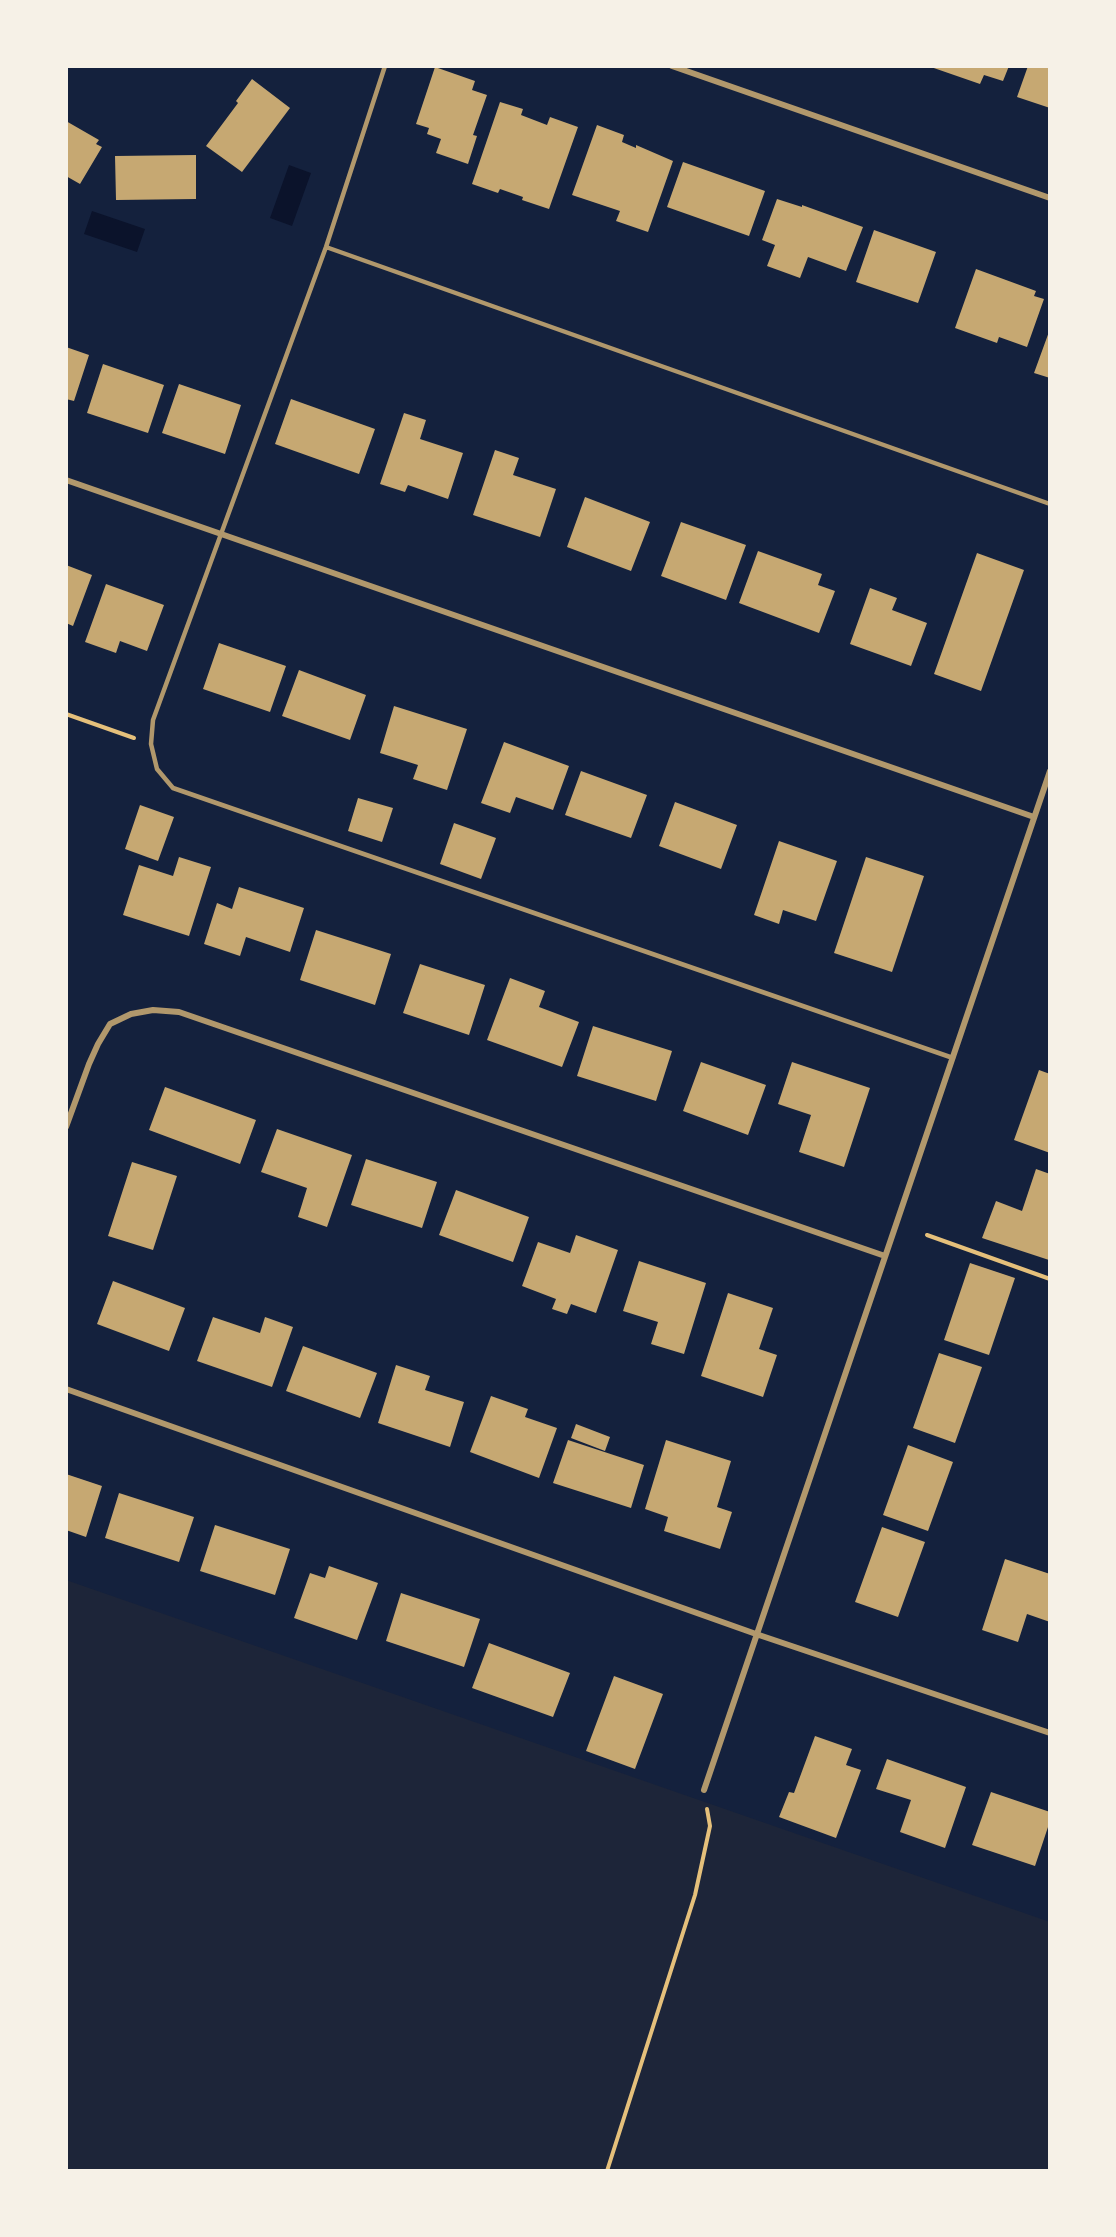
<!DOCTYPE html>
<style>
body{margin:0}
#map{position:relative;width:1116px;height:2237px;overflow:hidden;background:#14213d;font-family:Mulish,sans-serif}
canvas{display:block}
.frame{position:absolute;inset:0;border:68px solid #f6f1e7;pointer-events:none}
</style>
<div id="map">
<canvas width="1116" height="2237"></canvas>
<div class="frame"></div>
</div>
<script>
const ctx = document.querySelector('canvas').getContext('2d');
ctx.lineJoin = 'round';
function paint(path, color) {
  ctx.fillStyle = color;
  ctx.fill(path, 'evenodd');
}
function poly(rows) {
  const path = new Path2D();
  for (const r of rows) {
    path.moveTo(r[0], r[1]);
    for (let i = 2; i < r.length; i += 2) path.lineTo(r[i], r[i + 1]);
  }
  return path;
}
function stroke(path, color, width, dash) {
  ctx.strokeStyle = color;
  ctx.lineWidth = width;
  ctx.lineCap = dash ? 'butt' : 'round';
  ctx.setLineDash(dash || []);
  ctx.stroke(path);
}
paint(poly([
 [66,1580,1050,1922,1050,2171,66,2171]
]), '#1d2539');
paint(poly([
 [289,165,311,173,292,226,270,218],
 [92,211,145,229,137,252,84,234]
]), '#0b132b');
paint(poly([
 [928,66,1009,66,1003,81,984,75,980,84],
 [1028,66,1050,66,1050,108,1017,97],
 [435,67,475,81,472,90,487,95,473,135,477,136,468,164,436,153,441,139,427,134,429,128,416,124],
 [252,79,290,108,242,172,206,146,238,103,236,101],
 [500,102,523,109,521,115,547,125,550,117,578,127,549,209,522,200,523,197,500,189,498,193,472,184],
 [66,121,99,140,96,144,102,147,80,184,66,176],
 [597,125,624,135,622,142,636,148,636,145,673,161,648,232,616,221,620,211,572,195],
 [196,155,196,199,116,200,115,156],
 [683,162,765,191,749,236,667,207],
 [777,199,802,207,802,205,863,227,846,271,808,257,800,278,767,266,775,245,762,240],
 [874,230,936,252,918,303,856,282],
 [976,269,1036,291,1034,296,1044,299,1027,347,999,337,997,343,955,328],
 [1050,329,1050,378,1034,373],
 [66,347,89,355,74,401,66,399],
 [103,364,164,385,148,433,87,413],
 [179,384,241,405,225,454,162,433],
 [291,399,375,429,359,474,275,444],
 [404,413,426,420,420,439,463,453,448,499,408,485,405,492,380,484],
 [495,450,519,458,513,475,556,489,540,537,473,515],
 [585,497,650,522,631,571,567,547],
 [681,522,746,545,726,600,661,576],
 [758,551,822,574,818,585,835,591,819,633,739,603],
 [977,553,1024,570,981,691,934,674],
 [66,565,92,575,73,626,66,623],
 [106,584,164,605,147,651,120,641,116,653,85,642],
 [870,588,897,598,892,610,927,623,911,666,850,644],
 [219,643,286,666,270,712,203,689],
 [299,670,366,695,350,740,282,716],
 [394,706,467,729,447,790,413,779,418,765,380,753],
 [504,742,569,766,553,810,516,797,510,813,481,803],
 [581,771,647,795,631,838,565,815],
 [358,798,393,808,382,842,348,831],
 [675,802,737,825,721,869,659,846],
 [140,805,174,817,158,861,125,849],
 [454,823,496,838,481,879,440,864],
 [779,841,837,861,816,921,783,910,779,924,754,915],
 [179,857,211,867,189,936,123,915,139,865,173,876],
 [866,857,924,876,892,972,834,953],
 [239,887,304,908,290,952,246,937,240,956,204,944,217,903,232,909],
 [316,930,391,954,375,1005,300,980],
 [420,964,485,985,469,1035,403,1013],
 [510,978,545,991,539,1007,579,1022,562,1067,487,1040],
 [593,1026,672,1051,656,1101,577,1076],
 [701,1062,766,1085,748,1135,683,1111],
 [792,1062,870,1088,844,1167,799,1152,811,1115,778,1104],
 [1039,1070,1050,1074,1050,1153,1014,1140],
 [165,1087,256,1120,240,1164,149,1130],
 [277,1129,352,1155,327,1227,298,1217,307,1188,261,1172],
 [366,1159,437,1182,422,1228,351,1205],
 [132,1162,177,1176,153,1250,108,1236],
 [1036,1169,1050,1174,1049,1260,982,1238,996,1201,1022,1211],
 [456,1190,529,1217,513,1262,439,1235],
 [576,1235,618,1250,596,1313,571,1304,567,1314,552,1309,556,1299,522,1286,538,1242,570,1253],
 [639,1261,706,1283,684,1354,651,1344,658,1322,623,1311],
 [970,1263,1015,1278,989,1355,944,1340],
 [113,1281,185,1308,169,1351,97,1324],
 [728,1293,773,1308,759,1349,777,1355,763,1397,701,1376],
 [213,1317,260,1333,265,1317,293,1327,272,1387,197,1361],
 [303,1346,377,1373,360,1418,286,1391],
 [939,1353,982,1367,955,1443,913,1428],
 [396,1365,430,1376,425,1390,464,1402,450,1447,378,1423],
 [491,1396,528,1409,525,1417,557,1428,539,1478,470,1452],
 [576,1424,610,1437,605,1451,571,1438],
 [568,1440,644,1465,631,1508,553,1483],
 [666,1440,731,1461,717,1507,732,1512,720,1549,664,1531,668,1517,645,1509],
 [908,1445,953,1462,928,1531,883,1515],
 [66,1474,102,1486,86,1537,66,1530],
 [119,1493,194,1517,179,1562,105,1538],
 [215,1525,290,1549,275,1595,200,1571],
 [882,1527,925,1542,898,1617,855,1602],
 [1005,1559,1050,1574,1050,1622,1027,1614,1018,1642,982,1630],
 [329,1566,378,1583,357,1640,294,1618,310,1573,325,1578],
 [401,1593,480,1619,464,1667,386,1641],
 [489,1643,570,1673,553,1717,472,1688],
 [614,1676,663,1694,635,1769,586,1751],
 [815,1736,852,1749,846,1765,861,1770,836,1838,779,1817,789,1792,794,1793],
 [887,1759,966,1787,945,1848,900,1832,911,1800,876,1789],
 [991,1792,1050,1812,1050,1821,1035,1866,972,1845]
]), '#c6a872');
stroke(poly([
 [66,714,134,738],
 [927,1235,1050,1279],
 [607,2171,695,1895,710,1826,707,1809]
]), '#e5c07b', 4);
stroke(poly([
 [385,66,326,247,153,720,151,744,157,769,173,788,953,1058],
 [326,247,1050,504]
]), '#b1986c', 4.5);
stroke(poly([
 [672,66,1050,198],
 [66,480,1034,817],
 [66,1127,89,1064,98,1044,110,1024,131,1014,153,1010,179,1012,885,1256],
 [66,1389,756,1634,1050,1733],
 [704,1790,1050,771]
]), '#b1986c', 6);
</script>
